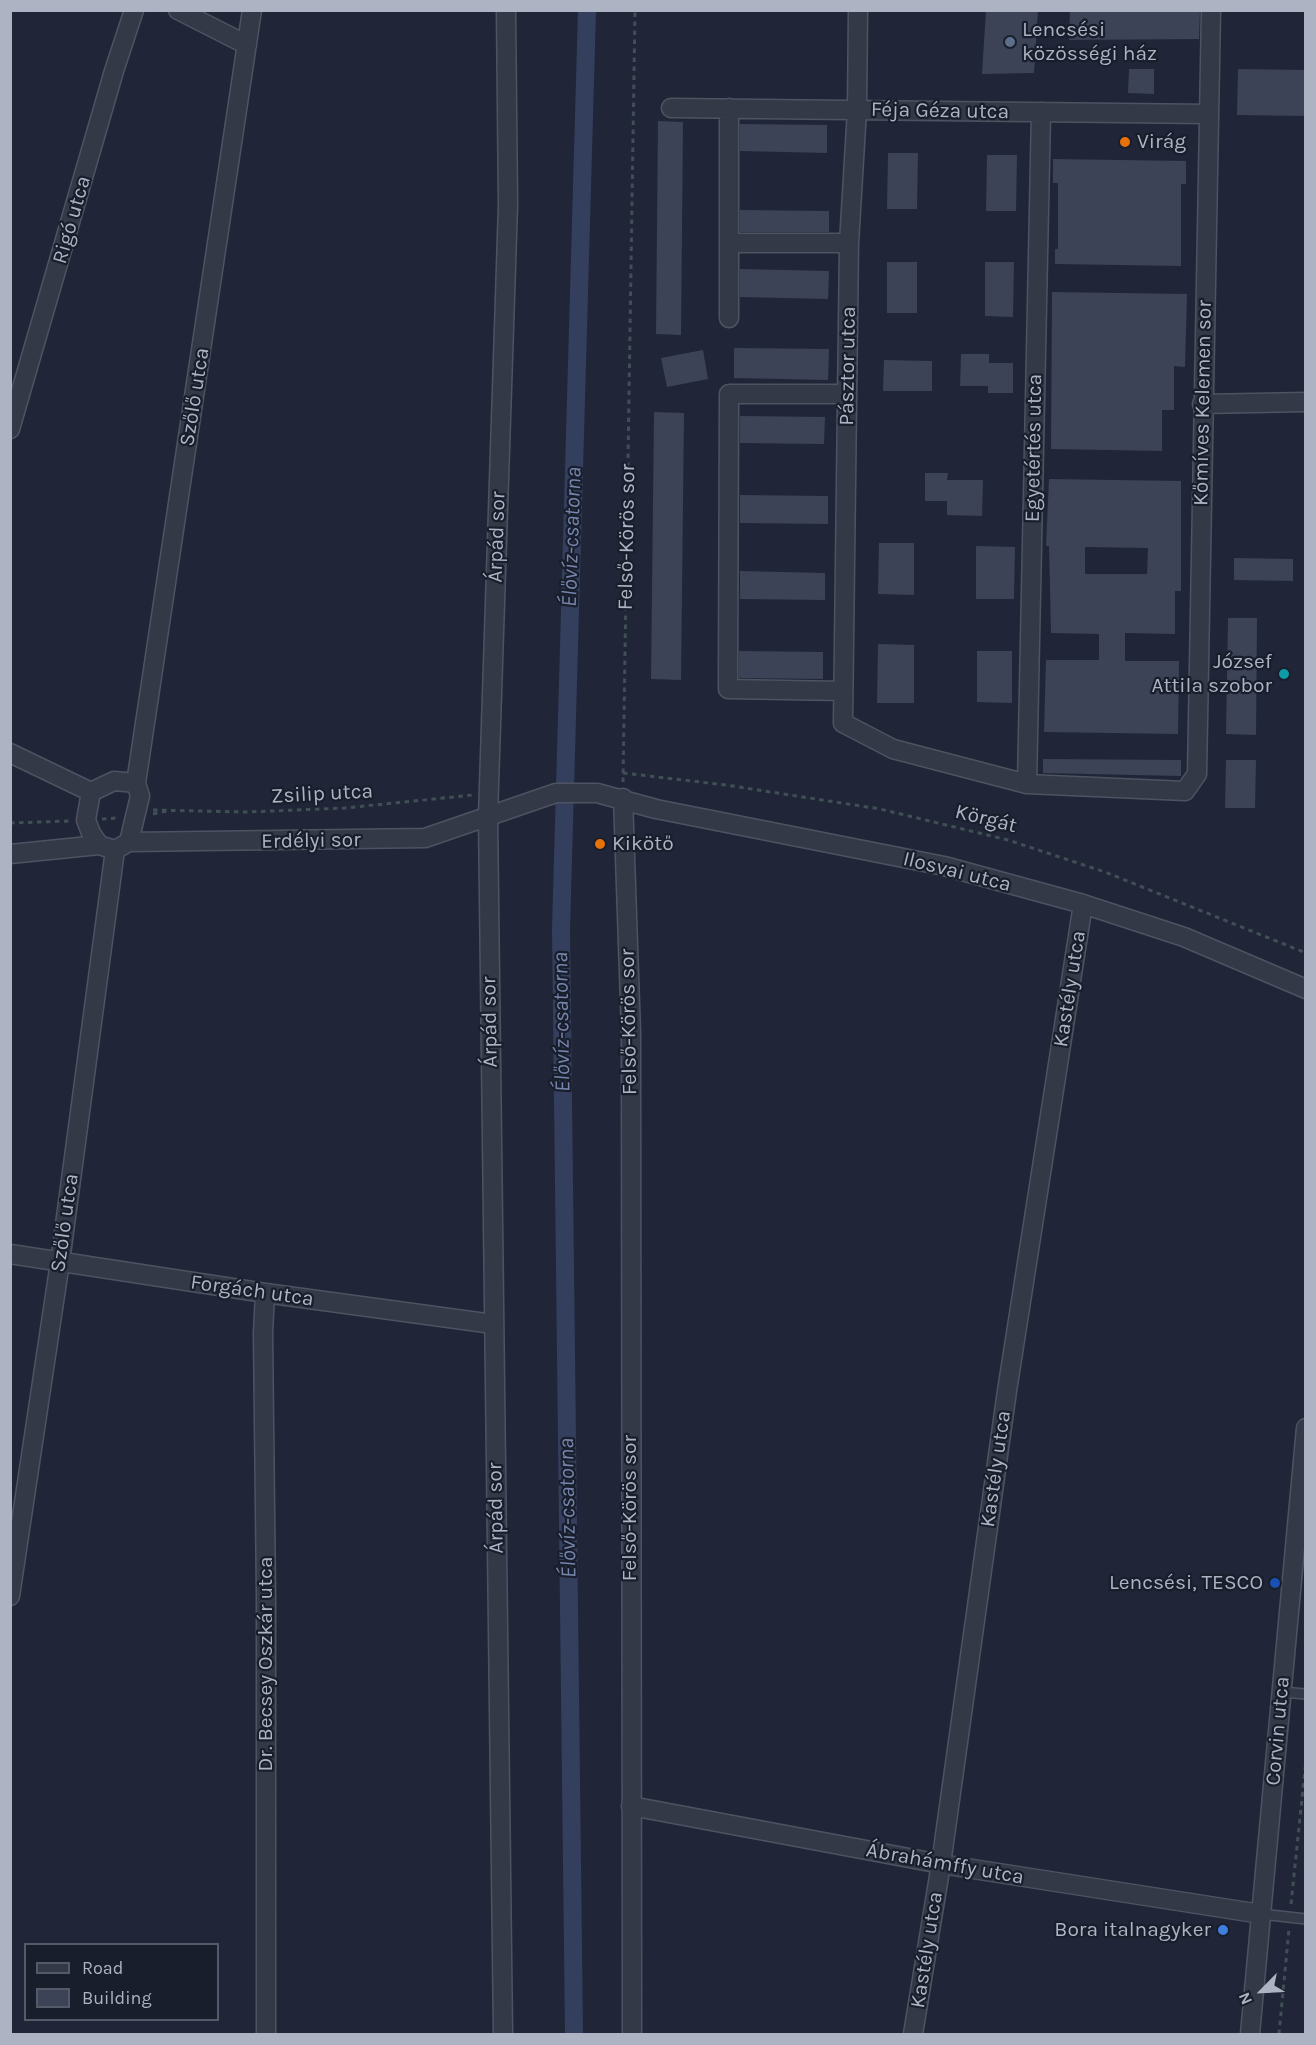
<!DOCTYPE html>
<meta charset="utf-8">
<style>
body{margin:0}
#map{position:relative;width:1316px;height:2045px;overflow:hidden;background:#202637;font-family:Karla,sans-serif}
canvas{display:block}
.frame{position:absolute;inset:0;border:12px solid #aeb3c4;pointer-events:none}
.legend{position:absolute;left:24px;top:1943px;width:195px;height:78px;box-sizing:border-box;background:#191e2c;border:2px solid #555a69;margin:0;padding:8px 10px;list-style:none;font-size:18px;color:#aeb3c4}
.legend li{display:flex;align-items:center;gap:12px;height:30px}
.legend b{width:30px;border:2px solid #555a69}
.north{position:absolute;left:1232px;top:1961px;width:60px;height:60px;-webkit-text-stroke:4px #191e2c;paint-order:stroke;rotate:246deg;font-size:16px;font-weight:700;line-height:24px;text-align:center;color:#aeb3c4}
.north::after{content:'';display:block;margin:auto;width:21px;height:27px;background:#aeb3c4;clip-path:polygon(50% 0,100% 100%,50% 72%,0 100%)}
</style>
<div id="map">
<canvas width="1316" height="2045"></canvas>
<div class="frame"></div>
<ul class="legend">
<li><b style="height:8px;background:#343947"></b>Road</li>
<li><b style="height:16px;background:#3c4357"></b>Building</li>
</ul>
<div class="north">N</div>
</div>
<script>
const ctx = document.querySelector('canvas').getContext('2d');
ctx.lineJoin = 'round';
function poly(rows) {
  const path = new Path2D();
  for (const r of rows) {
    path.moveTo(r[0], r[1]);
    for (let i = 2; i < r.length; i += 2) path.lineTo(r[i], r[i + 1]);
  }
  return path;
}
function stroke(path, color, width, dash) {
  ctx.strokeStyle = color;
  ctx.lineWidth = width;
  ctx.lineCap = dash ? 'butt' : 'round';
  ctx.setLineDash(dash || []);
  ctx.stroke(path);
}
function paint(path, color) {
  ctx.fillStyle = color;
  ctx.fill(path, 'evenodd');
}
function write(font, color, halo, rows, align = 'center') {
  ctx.font = font + ' Karla,sans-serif';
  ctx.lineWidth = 4.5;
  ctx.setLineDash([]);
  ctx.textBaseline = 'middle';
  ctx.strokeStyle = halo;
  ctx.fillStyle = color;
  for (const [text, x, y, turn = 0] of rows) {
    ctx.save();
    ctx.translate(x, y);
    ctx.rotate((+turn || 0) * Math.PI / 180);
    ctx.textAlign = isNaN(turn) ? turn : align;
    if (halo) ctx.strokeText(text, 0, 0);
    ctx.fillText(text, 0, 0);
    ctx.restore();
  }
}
stroke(poly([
 [574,2034,561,929,587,10]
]), '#343f5e', 18);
paint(poly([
 [986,10,1038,10,1034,73,982,74],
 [1070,10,1200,10,1199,39,1069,40],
 [1129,69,1154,69,1154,94,1128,93],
 [1238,69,1305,70,1305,116,1237,115],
 [658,121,683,122,681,335,656,334],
 [740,124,827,125,827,153,740,151],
 [888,153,918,153,917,209,887,209],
 [987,155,1017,155,1016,211,986,211],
 [1053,159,1186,161,1186,184,1181,184,1181,266,1055,264,1055,249,1058,249,1058,183,1053,183],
 [740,210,829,211,829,232,740,232],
 [887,262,917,262,917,313,887,313],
 [985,262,1014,262,1013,317,985,316],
 [740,269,829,271,828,299,740,297],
 [1052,292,1187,294,1185,367,1174,366,1174,410,1162,410,1162,451,1051,449],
 [734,348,829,349,828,380,734,378],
 [703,350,708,379,667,387,661,358],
 [961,354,989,354,989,363,1013,363,1013,393,988,393,988,386,960,386],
 [884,360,932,361,932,391,883,391],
 [654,412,684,413,681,680,651,679],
 [740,416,825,417,824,444,740,443],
 [925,473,948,473,947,480,983,480,982,516,947,515,947,501,925,501],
 [1049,479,1181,481,1181,591,1175,591,1175,634,1125,633,1125,661,1179,661,1178,734,1044,732,1046,660,1099,660,1099,634,1051,633,1049,546,1046,546],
 [1085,547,1148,548,1147,574,1085,574],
 [740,495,828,496,828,524,740,523],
 [879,543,914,543,914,595,878,594],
 [976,546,1015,547,1014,599,976,599],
 [1234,558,1293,559,1293,581,1234,580],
 [740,571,825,573,825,600,740,599],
 [1228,618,1257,618,1256,735,1226,734],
 [878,644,914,645,914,703,877,703],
 [739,651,823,652,823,679,739,678],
 [977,651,1012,651,1012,703,977,702],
 [1043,759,1181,760,1181,776,1043,773],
 [1226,760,1256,760,1255,808,1225,808]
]), '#3c4357');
const service = poly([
 [1281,1692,1306,1694],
 [1261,1914,1306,1919]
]);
const minor = poly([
 [178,10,247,45],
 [858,10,857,110,849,243,843,723,893,749,1027,784,1185,791,1197,774,1211,10],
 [671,108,1209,114],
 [729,243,849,243],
 [729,318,729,108],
 [1202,404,1306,402],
 [10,429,114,71,134,10],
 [843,691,728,689,729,394,847,394],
 [10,753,91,792],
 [136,783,114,781,91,792,86,820,91,833,99,845,115,850,129,842,140,796,136,783,252,10],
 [1027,784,1041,112],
 [623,798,631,1033,632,2034],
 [129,842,425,838,556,793,597,793,656,809,944,866,1083,904,1184,937,1306,989],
 [10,854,99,845],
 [10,1254,265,1293,493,1324],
 [265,1293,263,1333,266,1597,266,2034],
 [10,1596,60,1262,115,850],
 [631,1806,941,1864,1261,1914],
 [503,2034,488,816,508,205,506,10],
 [913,2034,941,1864,1007,1391,1083,904],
 [1250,2034,1306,1428]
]);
stroke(service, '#4e5362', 12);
stroke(minor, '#4e5362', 21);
stroke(poly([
 [623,773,726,785,880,809,1008,840,1105,872,1306,953],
 [623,782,635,10],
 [153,810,247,812,345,808,473,795],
 [153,814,167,811],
 [102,819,117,818],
 [10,823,69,821],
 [1291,1904,1306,1760],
 [1279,2034,1289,1929]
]), '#404f55', 3, [4.5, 4.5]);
stroke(service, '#343947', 9);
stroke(minor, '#343947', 18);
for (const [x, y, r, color] of [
 [1010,42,6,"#5c6f8a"],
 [1125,142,6,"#e8710a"],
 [1284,674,6,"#0f9aa8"],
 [600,844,6,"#e8710a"],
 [1275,1583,6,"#1a4fb4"],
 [1223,1930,6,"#3f7fe0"]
]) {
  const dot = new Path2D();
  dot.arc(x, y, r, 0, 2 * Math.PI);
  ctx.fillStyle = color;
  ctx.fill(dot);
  stroke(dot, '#191e2c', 2);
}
write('21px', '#aeb3c4', '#191e2c', [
 ["Lencsési",1022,30],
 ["közösségi ház",1022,54],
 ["Virág",1137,142],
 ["József",1272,662,"right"],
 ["Attila szobor",1272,686,"right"],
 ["Kikötő",612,844],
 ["Lencsési, TESCO",1263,1583,"right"],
 ["Bora italnagyker",1211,1930,"right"]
], 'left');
write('21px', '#aeb3c4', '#191e2c', [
 ["Féja Géza utca",940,111,1],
 ["Rigó utca",72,220,-74],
 ["Pásztor utca",848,366,-89],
 ["Szőlő utca",195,397,-81],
 ["Kőmíves Kelemen sor",1203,403,-89],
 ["Egyetértés utca",1034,448,-89],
 ["Árpád sor",497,537,-88],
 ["Felső-Körös sor",627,537,-89],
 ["Zsilip utca",322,794,-3],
 ["Körgát",986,819,14],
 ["Erdélyi sor",311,841,-1],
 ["Ilosvai utca",957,872,14],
 ["Kastély utca",1070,989,-81],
 ["Árpád sor",490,1022,-91],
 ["Felső-Körös sor",629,1022,-91],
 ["Szőlő utca",65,1223,-82],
 ["Forgách utca",252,1291,8],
 ["Kastély utca",996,1469,-82],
 ["Árpád sor",496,1508,-91],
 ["Felső-Körös sor",630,1508,-90],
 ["Dr. Becsey Oszkár utca",266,1664,-90],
 ["Corvin utca",1278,1731,-85],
 ["Ábrahámffy utca",945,1864,10],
 ["Kastély utca",927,1950,-81]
]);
write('italic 22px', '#7685ac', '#191e2c', [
 ["Élővíz-csatorna",572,537,-88],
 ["Élővíz-csatorna",562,1022,-91],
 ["Élővíz-csatorna",568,1508,-91]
]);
</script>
